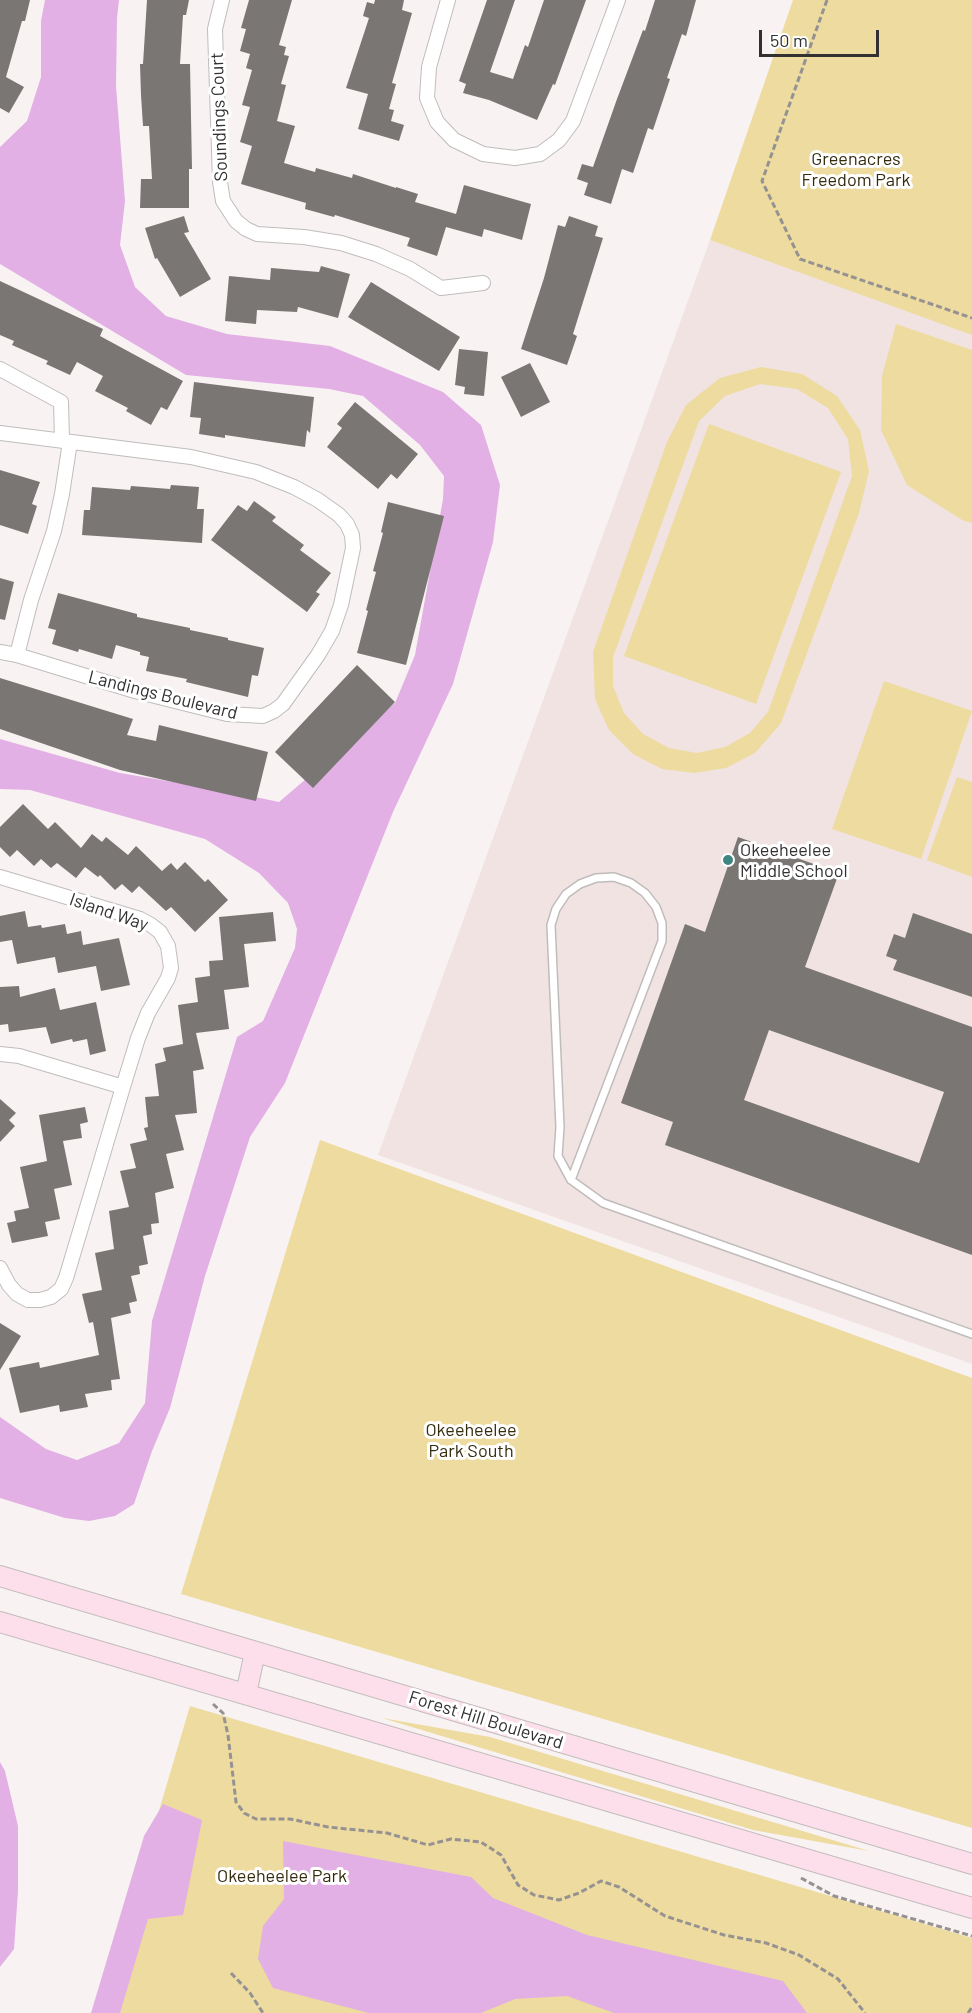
<!DOCTYPE html>
<style>
body{margin:0}
#map{position:relative;width:972px;height:2013px;overflow:hidden;background:#f8f3f2;font-family:Barlow,sans-serif}
canvas{display:block}
.scale{position:absolute;left:759px;top:30px;width:120px;height:27px;box-sizing:border-box;border:3px solid #323030;border-top:0;padding-left:8px;font-size:18px;line-height:21px;white-space:nowrap;color:#323030;-webkit-text-stroke:4px #fff;paint-order:stroke}
</style>
<div id="map">
<canvas width="972" height="2013"></canvas>
<div class="scale">50 m</div>
</div>
<script>
const ctx = document.querySelector('canvas').getContext('2d');
ctx.lineJoin = 'round';
function paint(path, color) {
  ctx.fillStyle = color;
  ctx.fill(path, 'evenodd');
}
function poly(rows) {
  const path = new Path2D();
  for (const r of rows) {
    path.moveTo(r[0], r[1]);
    for (let i = 2; i < r.length; i += 2) path.lineTo(r[i], r[i + 1]);
  }
  return path;
}
function stroke(path, color, width, dash) {
  ctx.strokeStyle = color;
  ctx.lineWidth = width;
  ctx.lineCap = dash ? 'butt' : 'round';
  ctx.setLineDash(dash || []);
  ctx.stroke(path);
}
function write(font, color, halo, rows, align = 'center') {
  ctx.font = font + ' Barlow,sans-serif';
  ctx.lineWidth = 6;
  ctx.setLineDash([]);
  ctx.textBaseline = 'middle';
  ctx.strokeStyle = halo;
  ctx.fillStyle = color;
  for (const [text, x, y, turn = 0] of rows) {
    ctx.save();
    ctx.translate(x, y);
    ctx.rotate((+turn || 0) * Math.PI / 180);
    ctx.textAlign = isNaN(turn) ? turn : align;
    if (halo) ctx.strokeText(text, 0, 0);
    ctx.fillText(text, 0, 0);
    ctx.restore();
  }
}
paint(poly([
 [710,240,972,332,972,1364,378,1155]
]), '#f1e3e1');
paint(poly([
 [793,0,972,0,972,335,710,240],
 [896,324,972,350,972,523,962,520,907,485,881,430,882,376],
 [761,367,802,374,837,396,860,430,869,471,859,513,781,723,755,753,726,768,694,773,662,769,633,754,609,730,595,699,593,652,667,442,686,405,720,378],
 [760,384,797,389,828,408,848,439,852,476,768,712,750,733,725,747,697,753,669,748,643,734,624,713,613,686,613,657,699,421,725,396],
 [709,424,841,472,756,704,624,656],
 [884,681,972,711,921,859,832,829],
 [957,777,972,782,972,877,927,860],
 [320,1140,972,1378,972,1828,181,1594],
 [190,1706,972,1938,972,2013,99,2013],
 [382,1718,490,1737,869,1851,753,1830]
]), '#eddb9f');
paint(poly([
 [45,0,119,0,117,18,116,86,125,201,120,245,135,287,166,316,227,334,330,346,443,392,481,425,500,485,493,542,453,684,393,812,285,1083,250,1137,205,1276,170,1408,152,1451,134,1504,115,1516,89,1521,65,1518,0,1498,0,1417,46,1449,77,1460,119,1443,145,1403,152,1321,237,1037,263,1021,295,948,297,929,288,903,259,873,205,839,30,790,0,789,0,739,120,773,227,791,279,802,395,703,415,655,443,499,444,476,420,445,363,396,329,389,186,375,0,264,0,147,27,121,41,77,41,21],
 [0,1762,5,1771,18,1826,18,1891,14,1949,0,1967],
 [163,1804,202,1820,183,1915,148,1919,120,2013,91,2013,144,1836],
 [283,1841,471,1877,493,1898,587,1935,783,1981,807,2013,614,2013,567,1996,515,1999,481,2013,369,2013,273,1988,258,1959,263,1926,284,1899]
]), '#e2b0e4');
paint(poly([
 [0,0,30,0,25,21,22,21,6,77,24,87,9,113,0,108],
 [147,0,189,0,186,15,183,15,180,64,190,64,192,169,189,169,189,208,140,208,141,179,152,179,149,126,143,126,141,95,140,64,143,64],
 [249,0,292,0,279,45,286,47,284,55,289,56,281,84,286,85,277,121,295,126,284,163,315,172,316,168,352,178,353,174,396,188,396,187,418,194,415,202,456,214,464,185,531,204,522,240,484,229,482,237,446,227,437,256,407,246,410,238,335,215,334,217,305,209,306,203,241,184,252,146,240,142,250,107,242,105,252,70,246,68,250,54,240,51,246,29,241,28],
 [375,0,404,0,402,10,412,13,392,83,396,84,389,109,394,110,391,121,404,125,399,141,358,129,368,94,346,88,369,18,363,16,367,2,374,4],
 [487,0,515,0,490,72,513,79,525,45,528,47,544,0,586,0,555,85,553,84,537,120,489,100,463,93,466,84,459,81],
 [655,0,696,0,686,36,682,34,667,78,670,79,653,130,648,128,633,173,622,169,611,204,584,195,588,183,577,179,582,164,593,167,617,99,643,30,645,31],
 [184,216,189,232,184,233,211,279,180,297,157,258,155,259,145,228],
 [569,216,598,226,595,236,603,238,573,334,577,336,567,365,521,349,544,278,558,225,565,227],
 [321,266,350,274,338,318,298,307,297,312,257,310,256,324,225,321,229,276,270,280,271,268,319,272],
 [0,281,103,329,100,336,183,381,167,410,161,407,151,425,126,411,128,408,95,391,103,376,77,362,70,375,46,364,48,361,12,345,14,341,0,335],
 [371,282,460,337,439,371,348,317],
 [459,349,488,352,484,396,464,394,465,387,455,385],
 [530,363,550,402,521,417,501,377],
 [194,382,314,397,310,433,307,430,305,447,225,435,225,438,199,434,201,418,190,417],
 [355,402,418,454,397,479,391,474,378,489,327,447,342,428,337,424],
 [0,470,40,482,32,504,37,506,28,534,0,525],
 [171,485,199,487,197,509,204,509,202,543,82,535,84,510,90,510,92,487,130,490,131,486,170,489],
 [254,501,276,517,272,521,304,545,300,550,331,573,316,592,320,594,307,612,211,540,238,505,247,511],
 [388,502,444,516,406,665,357,653,368,611,366,610,376,572,373,571,383,533,381,532],
 [0,578,14,582,5,620,0,619],
 [58,593,137,614,137,617,190,628,190,630,228,638,228,640,264,648,258,676,252,675,248,697,186,682,187,679,146,671,149,657,140,655,140,652,116,645,112,659,79,649,78,652,52,644,56,630,48,628],
 [357,665,395,702,313,788,275,752],
 [0,678,133,719,127,735,156,741,159,725,268,752,256,801,120,770,0,729],
 [23,804,48,829,55,822,81,848,92,834,102,842,106,837,128,855,136,846,162,871,171,863,177,870,185,862,205,882,208,879,228,900,195,932,171,907,166,911,139,886,132,893,122,884,115,890,100,875,98,877,85,867,76,878,57,863,51,868,41,859,34,866,17,850,10,857,0,847,0,827],
 [738,837,839,873,805,967,972,1027,972,1255,665,1145,673,1122,621,1103,685,924,705,932],
 [769,1030,944,1092,919,1163,744,1100],
 [25,911,28,927,41,925,42,928,65,924,67,934,81,931,83,945,119,938,130,985,101,991,96,966,58,973,55,957,17,964,12,940,0,942,0,916],
 [273,912,276,941,244,944,249,987,224,990,229,1029,196,1033,204,1069,193,1071,197,1113,175,1115,184,1150,166,1154,174,1188,155,1193,159,1223,151,1224,152,1234,143,1236,148,1264,139,1266,140,1274,131,1276,137,1301,129,1303,131,1313,111,1318,120,1379,111,1380,112,1390,85,1394,88,1407,60,1412,59,1405,20,1413,9,1368,39,1362,40,1368,99,1355,93,1322,89,1323,82,1294,102,1290,95,1253,114,1249,109,1211,129,1207,120,1171,136,1168,130,1144,147,1140,144,1128,148,1127,145,1097,159,1096,155,1064,166,1061,163,1048,183,1044,178,1005,198,1002,195,978,210,976,209,961,223,960,219,917],
 [913,913,972,934,972,997,893,970,897,960,886,956,894,934,905,938],
 [19,986,20,997,55,988,60,1010,96,1002,106,1051,90,1055,87,1039,73,1042,72,1039,51,1044,46,1027,9,1032,8,1024,0,1025,0,987],
 [0,1099,16,1113,9,1120,15,1126,0,1142],
 [85,1107,88,1122,80,1124,82,1138,63,1141,72,1185,54,1189,60,1219,45,1222,48,1236,12,1243,7,1223,16,1221,14,1211,29,1208,20,1167,47,1161,39,1115],
 [0,1323,21,1336,0,1370]
]), '#7a7674');
const service = poly([
 [571,1180,662,941,662,923,656,907,645,893,631,883,614,877,596,878,580,884,566,894,556,909,551,925,560,1127,558,1156,571,1180,603,1203,972,1334]
]);
const minor = poly([
 [222,0,215,29,220,182,223,201,236,221,246,229,257,234,304,237,341,243,376,254,410,269,441,288,483,283],
 [448,0,429,67,427,98,437,122,454,140,483,154,515,158,540,154,559,140,573,121,618,0],
 [0,369,61,402,62,441],
 [0,433,191,457,256,472,294,487,318,500,339,515,347,524,352,535,353,548,341,605,332,631,318,655,283,704,274,711,263,716,227,714,135,691,17,655,0,652],
 [17,655,31,600,54,531,62,494,70,442],
 [0,877,140,919,151,925,160,932,168,946,171,968,168,978,148,1013,138,1038,123,1087],
 [0,1054,19,1056,123,1087,66,1278,61,1289,51,1297,40,1300,28,1300,17,1294,9,1285,0,1268]
]);
const secondary = poly([
 [0,1576,972,1864],
 [0,1622,972,1908],
 [246,1694,255,1652]
]);
stroke(service, '#c1bcbc', 10);
stroke(minor, '#c1bcbc', 16);
stroke(secondary, '#c1bcbc', 22);
stroke(poly([
 [827,0,762,181,800,259,972,318],
 [213,1704,223,1713,228,1735,236,1802,244,1813,256,1819,290,1819,328,1827,387,1833,428,1845,451,1839,481,1842,501,1855,518,1885,534,1895,559,1900,579,1893,601,1881,619,1887,665,1916,724,1935,766,1943,799,1955,838,1979,865,2013],
 [801,1878,834,1896,972,1936],
 [231,1973,250,1993,263,2013],
 [968,2013,972,2007]
]), '#969292', 3, [6, 3]);
stroke(service, '#fff', 7);
stroke(minor, '#fff', 14);
stroke(secondary, '#fcdfea', 20);
for (const [x, y, r, color] of [
 [728,860,6,"#3f8680"]
]) {
  const dot = new Path2D();
  dot.arc(x, y, r, 0, 2 * Math.PI);
  ctx.fillStyle = color;
  ctx.fill(dot);
  stroke(dot, '#fff', 2);
}
write('18px', '#323030', '#fff', [
 ["Soundings Court",219,117,-92],
 ["Landings Boulevard",163,695,14],
 ["Island Way",109,912,19],
 ["Forest Hill Boulevard",486,1720,17]
]);
write('18px', '#352c0e', '#fff', [
 ["Greenacres",856,159],
 ["Freedom Park",856,180],
 ["Okeeheelee",471,1430],
 ["Park South",471,1451],
 ["Okeeheelee Park",282,1876]
]);
write('18px', '#323030', '#fff', [
 ["Okeeheelee",740,850],
 ["Middle School",740,871]
], 'left');
</script>
